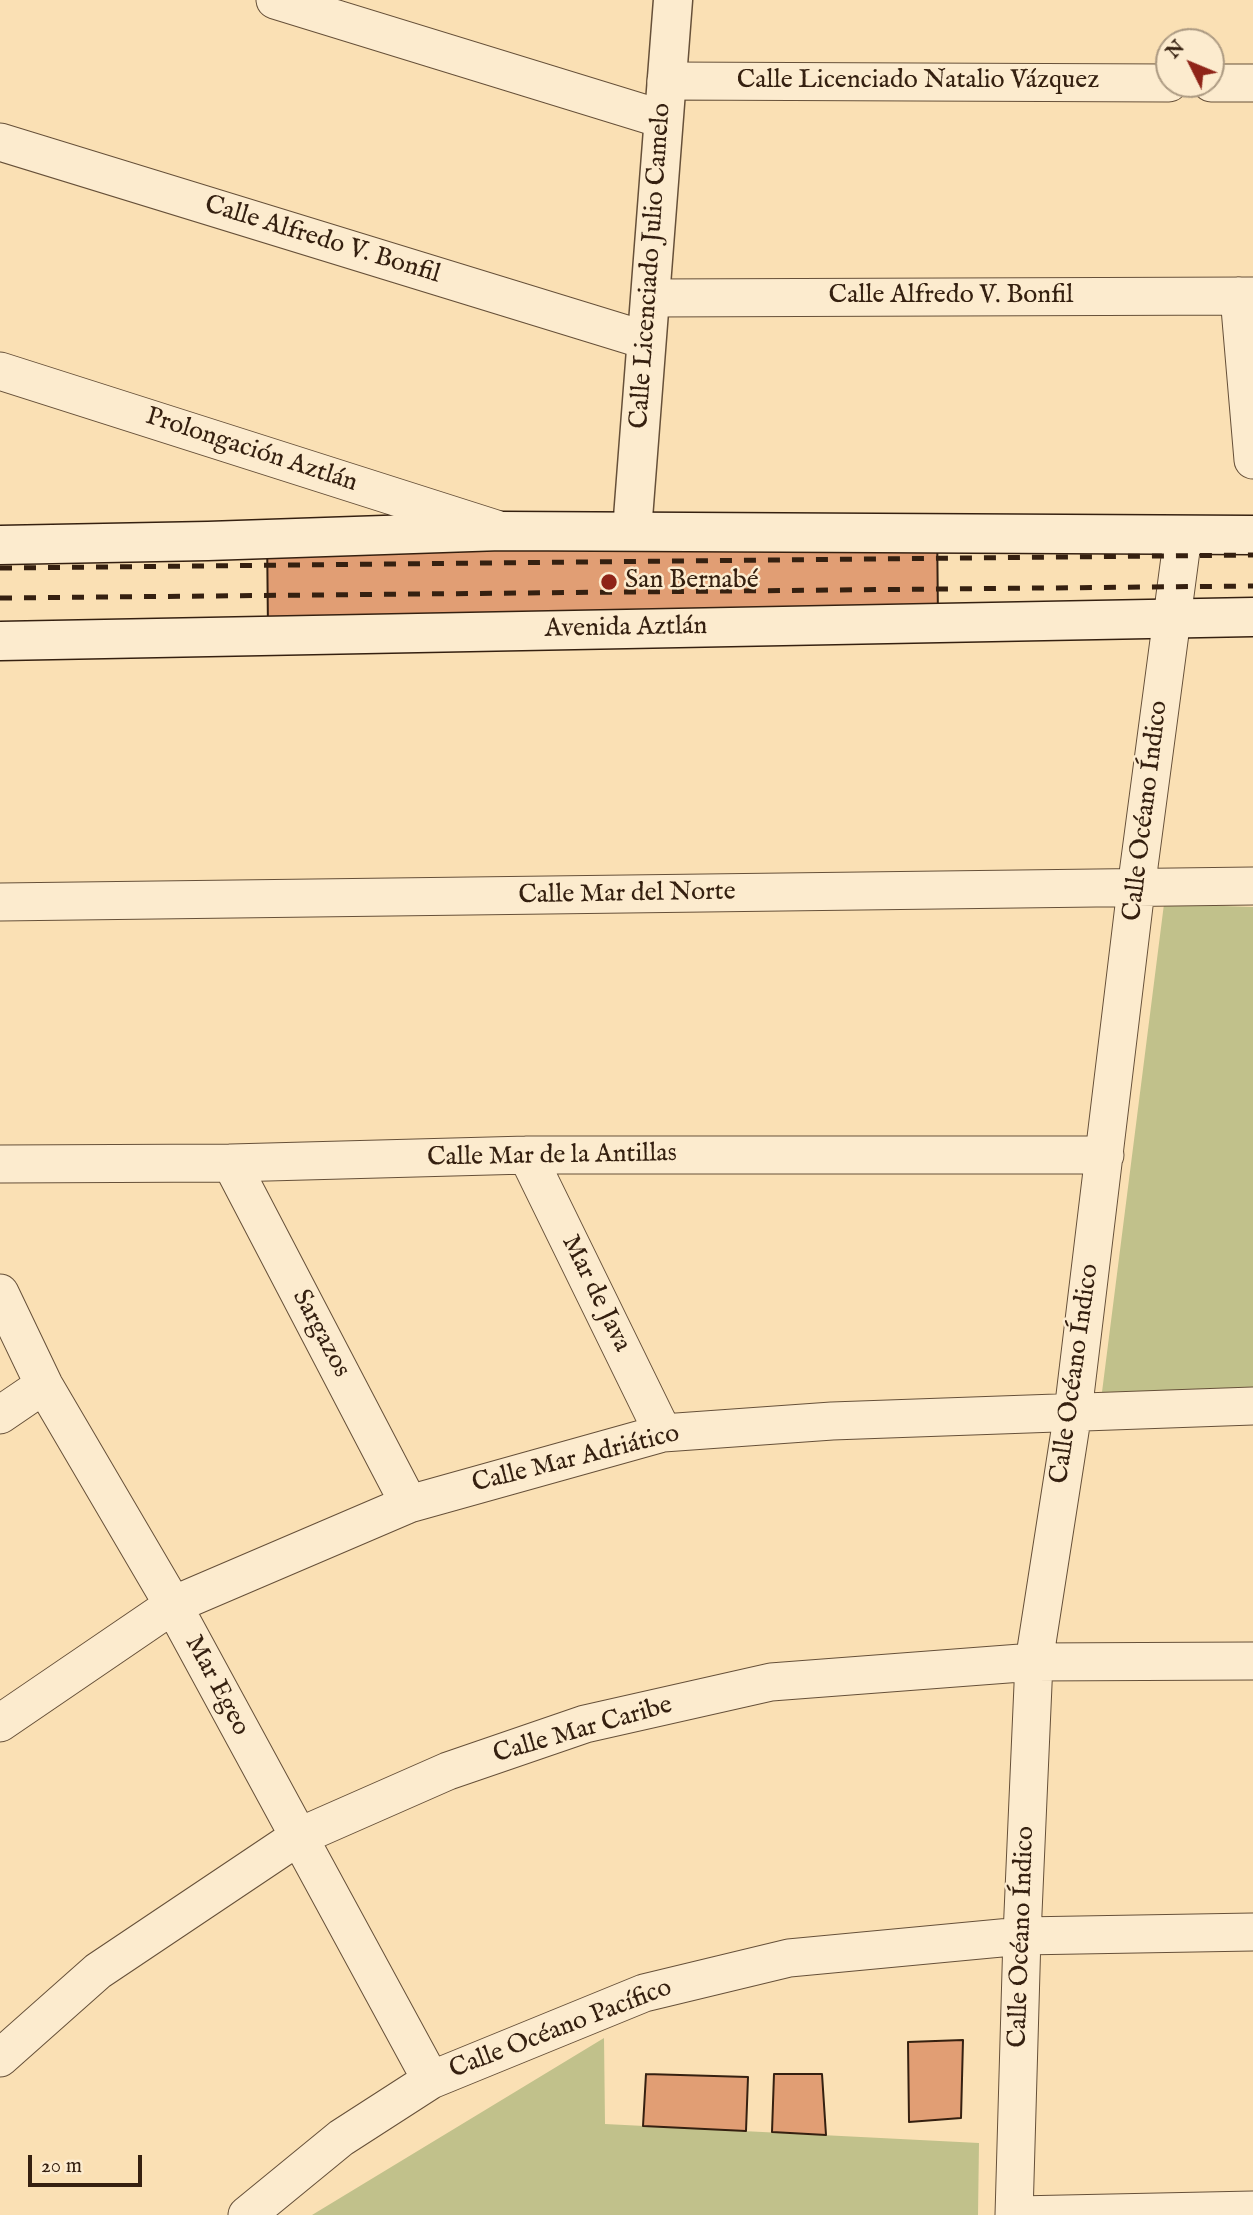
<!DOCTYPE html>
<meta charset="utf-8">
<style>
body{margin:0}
#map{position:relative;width:1253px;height:2215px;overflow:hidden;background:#fae0b4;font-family:"IM FELL English",serif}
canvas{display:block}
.north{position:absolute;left:1155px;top:28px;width:70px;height:70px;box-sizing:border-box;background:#fcebce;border:2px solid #ac9a82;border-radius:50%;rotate:313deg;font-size:19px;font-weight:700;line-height:28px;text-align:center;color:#352010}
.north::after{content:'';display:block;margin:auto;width:24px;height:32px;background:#8f2418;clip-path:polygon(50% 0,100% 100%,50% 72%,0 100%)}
.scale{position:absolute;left:28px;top:2155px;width:114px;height:32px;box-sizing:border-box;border:4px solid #352010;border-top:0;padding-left:9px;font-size:21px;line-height:24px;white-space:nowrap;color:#352010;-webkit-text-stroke:5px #fcebce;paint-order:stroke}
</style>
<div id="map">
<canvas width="1253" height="2215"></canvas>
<div class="north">N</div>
<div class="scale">20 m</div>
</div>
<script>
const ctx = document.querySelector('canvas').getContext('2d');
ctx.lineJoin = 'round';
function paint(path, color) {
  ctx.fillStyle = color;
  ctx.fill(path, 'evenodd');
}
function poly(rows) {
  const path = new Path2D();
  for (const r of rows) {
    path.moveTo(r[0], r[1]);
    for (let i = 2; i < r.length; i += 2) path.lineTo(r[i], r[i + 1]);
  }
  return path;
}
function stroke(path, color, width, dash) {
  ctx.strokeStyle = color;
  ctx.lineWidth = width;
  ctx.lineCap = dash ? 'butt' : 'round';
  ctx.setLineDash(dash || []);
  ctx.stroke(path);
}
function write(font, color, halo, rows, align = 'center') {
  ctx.font = font + ' "IM FELL English",serif';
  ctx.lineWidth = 5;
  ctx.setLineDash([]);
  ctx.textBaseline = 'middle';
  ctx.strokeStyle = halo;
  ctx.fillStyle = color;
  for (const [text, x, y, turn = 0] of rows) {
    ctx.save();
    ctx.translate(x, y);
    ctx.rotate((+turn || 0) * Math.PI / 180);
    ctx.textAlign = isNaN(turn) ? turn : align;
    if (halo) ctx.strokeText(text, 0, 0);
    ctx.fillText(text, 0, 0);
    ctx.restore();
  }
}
paint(poly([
 [1164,904,1253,907,1253,1390,1102,1392],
 [604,2038,605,2124,979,2143,978,2215,312,2215]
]), '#c1c18b');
const building = poly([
 [937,520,938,620,268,631,267,531,937,520],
 [963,2040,961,2118,909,2122,908,2042,963,2040],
 [646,2074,748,2077,746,2131,643,2126,646,2074],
 [774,2074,822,2074,826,2135,772,2132,774,2074]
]);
paint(building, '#e19e74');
stroke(building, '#352010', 2);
const minor = poly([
 [275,0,662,119],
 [666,81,1169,83],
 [1211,83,1253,83],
 [0,142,645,340],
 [1239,296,1253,460],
 [650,298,1253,296],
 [0,371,496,529],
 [0,902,1253,886],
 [527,1155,663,1433],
 [231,1163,409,1504],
 [0,1164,231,1163,527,1155,1105,1155],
 [0,1293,44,1385,173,1605,431,2080],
 [0,1415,44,1385],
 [0,1723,173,1605,409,1504,663,1433,832,1421,1253,1406],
 [0,2058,98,1971,298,1837,448,1771,585,1724,771,1682,1034,1662,1253,1661],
 [247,2215,341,2138,431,2080,644,1993,789,1958,1022,1936,1253,1932],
 [1014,2215,1022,1936,1034,1662,1073,1412,1136,889,1183,535],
 [1017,2215,1253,2210]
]);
const tertiary = poly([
 [632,531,673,0]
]);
const secondary = poly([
 [0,545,208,541,501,531,1253,535],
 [0,641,1253,617]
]);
stroke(minor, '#665039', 39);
stroke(tertiary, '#665039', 41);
stroke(secondary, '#352010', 41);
stroke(minor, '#fcebce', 37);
stroke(tertiary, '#fcebce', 38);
stroke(secondary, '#fcebce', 38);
stroke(poly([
 [0,568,1253,555],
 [0,598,1253,586]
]), '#352010', 5, [12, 12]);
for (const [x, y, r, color] of [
 [609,582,9,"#8f2418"]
]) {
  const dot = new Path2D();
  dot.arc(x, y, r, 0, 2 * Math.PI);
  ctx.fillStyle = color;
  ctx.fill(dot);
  stroke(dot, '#fcebce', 2.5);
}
write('26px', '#352010', '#fcebce', [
 ["Calle Licenciado Natalio Vázquez",918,82],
 ["Calle Alfredo V. Bonfil",322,241,17],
 ["Calle Licenciado Julio Camelo",652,266,-86],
 ["Calle Alfredo V. Bonfil",951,297],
 ["Prolongación Aztlán",251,451,18],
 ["Avenida Aztlán",626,629,-1],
 ["Calle Océano Índico",1147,811,-83],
 ["Calle Mar del Norte",627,895,-1],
 ["Calle Mar de la Antillas",552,1157,-1],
 ["Mar de Java",595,1294,64],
 ["Sargazos",320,1334,62],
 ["Calle Océano Índico",1076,1374,-82],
 ["Calle Mar Adriático",576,1460,-14],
 ["Mar Egeo",216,1686,62],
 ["Calle Mar Caribe",583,1731,-16],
 ["Calle Océano Índico",1023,1937,-88],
 ["Calle Océano Pacífico",561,2030,-21]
]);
write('26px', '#352010', '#fcebce', [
 ["San Bernabé",625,582]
], 'left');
</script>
